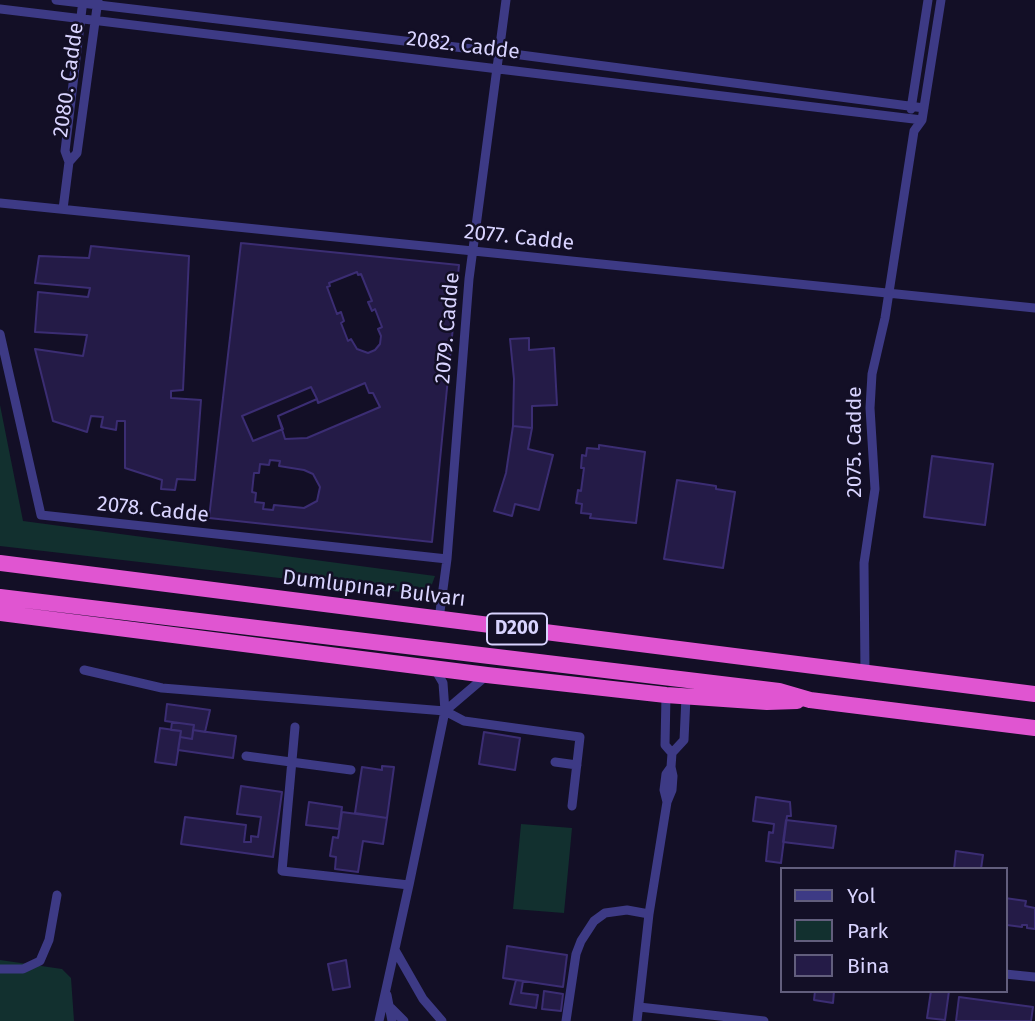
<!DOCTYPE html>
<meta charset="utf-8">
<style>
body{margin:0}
#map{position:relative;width:1035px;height:1021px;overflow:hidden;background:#130f26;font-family:"Fira Sans",sans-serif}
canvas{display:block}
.legend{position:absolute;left:780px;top:867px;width:228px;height:126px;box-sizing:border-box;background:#130f26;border:2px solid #625e7d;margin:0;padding:9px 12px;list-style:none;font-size:21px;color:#d9d4ff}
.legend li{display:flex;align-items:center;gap:14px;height:35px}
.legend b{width:35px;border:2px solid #625e7d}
</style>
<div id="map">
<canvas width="1035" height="1021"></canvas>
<ul class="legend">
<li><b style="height:9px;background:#3d3a85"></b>Yol</li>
<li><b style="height:19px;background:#12302f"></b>Park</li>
<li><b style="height:19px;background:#241b47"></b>Bina</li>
</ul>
</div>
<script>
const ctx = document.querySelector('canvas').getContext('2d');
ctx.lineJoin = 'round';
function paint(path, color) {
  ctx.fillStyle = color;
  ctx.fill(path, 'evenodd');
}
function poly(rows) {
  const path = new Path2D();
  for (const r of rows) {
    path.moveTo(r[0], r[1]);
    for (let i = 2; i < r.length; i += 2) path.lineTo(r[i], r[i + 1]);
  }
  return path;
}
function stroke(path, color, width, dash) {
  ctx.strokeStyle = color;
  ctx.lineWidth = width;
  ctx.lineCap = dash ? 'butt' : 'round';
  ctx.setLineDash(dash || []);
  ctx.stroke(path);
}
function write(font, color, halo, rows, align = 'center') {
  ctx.font = font + ' "Fira Sans",sans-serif';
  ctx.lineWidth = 5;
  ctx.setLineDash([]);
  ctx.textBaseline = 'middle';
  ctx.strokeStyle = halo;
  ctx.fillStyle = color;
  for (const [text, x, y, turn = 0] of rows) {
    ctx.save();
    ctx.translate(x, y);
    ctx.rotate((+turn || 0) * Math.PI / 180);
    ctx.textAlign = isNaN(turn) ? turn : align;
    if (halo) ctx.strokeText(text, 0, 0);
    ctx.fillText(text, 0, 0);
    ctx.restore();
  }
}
paint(poly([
 [0,405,23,521,435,576,428,595,0,546],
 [521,824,572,828,564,913,513,909],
 [0,960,62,969,71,978,74,1021,0,1021]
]), '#12302f');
const building = poly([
 [241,243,459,265,432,542,209,518,241,243],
 [91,246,189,256,183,390,171,391,171,398,201,400,195,480,177,479,175,490,161,489,162,480,125,468,125,421,117,421,116,430,101,427,103,417,91,416,87,432,53,421,35,349,83,356,87,335,35,332,38,292,88,297,90,288,35,283,39,256,89,258,91,246],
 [357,272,358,275,361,274,372,301,368,302,372,311,375,309,382,327,378,329,381,336,380,344,375,350,368,353,357,349,351,339,348,341,341,323,344,321,341,312,337,314,327,287,330,286,329,283,357,272],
 [529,338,529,350,554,348,557,405,532,406,532,428,513,426,514,379,510,339,529,338],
 [365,383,369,393,373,393,380,407,307,438,285,439,278,416,317,399,318,403,365,383],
 [311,387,317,399,278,416,283,429,253,441,242,416,311,387],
 [513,426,532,428,528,449,553,455,539,510,515,504,512,516,494,511,506,473,513,426],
 [599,445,645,452,636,523,590,518,591,514,581,513,582,504,576,503,578,490,581,491,584,468,581,468,582,455,586,456,587,448,599,449,599,445],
 [932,456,993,464,985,525,924,517,932,456],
 [270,460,280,461,279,466,304,470,313,474,320,487,317,501,304,508,274,505,273,510,263,509,264,503,255,502,256,493,252,492,254,473,259,473,260,464,269,465,270,460],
 [677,480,716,486,716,489,735,492,723,568,664,559,677,480],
 [167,704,210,710,205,732,193,730,194,725,165,721,167,704],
 [172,722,194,725,192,739,180,737,181,731,171,730,172,722],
 [160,728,181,731,176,765,155,762,160,728],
 [193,730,236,736,233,758,178,750,180,737,192,739,193,730],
 [484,732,520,738,515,770,479,764,484,732],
 [382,766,394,767,387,818,355,813,362,767,382,770,382,766],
 [241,786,282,792,273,857,181,844,185,817,246,825,244,842,251,842,251,836,258,837,261,817,237,814,241,786],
 [756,797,790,802,791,816,787,816,781,863,766,861,769,832,773,833,774,824,753,821,756,797],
 [309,802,342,807,339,829,306,825,309,802],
 [342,812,387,818,383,844,363,841,358,872,335,869,336,857,330,856,333,837,338,838,342,812],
 [786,820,836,826,833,848,783,842,786,820],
 [956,851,983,855,981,869,954,869,956,851],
 [1005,898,1026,901,1025,906,1035,908,1035,929,1027,928,1027,925,1022,925,1022,927,1007,925,1005,898],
 [507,946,567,955,563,987,503,978,507,946],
 [346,960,350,987,333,990,328,964,346,960],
 [516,980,523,981,521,993,538,995,536,1008,510,1004,516,980],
 [544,991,563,994,561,1011,542,1009,544,991],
 [815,991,834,991,833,1003,814,1000,815,991],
 [931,991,949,991,945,1020,927,1018,931,991],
 [959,997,1033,1007,1031,1021,956,1021,959,997]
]);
paint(building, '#241b47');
stroke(building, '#3b2d73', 2);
stroke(poly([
 [56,0,498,52,924,108],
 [0,9,922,120],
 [911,109,928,0],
 [69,162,77,153,98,0],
 [0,203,1035,308],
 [63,209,69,162,65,151,83,0],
 [0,334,41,515,447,559],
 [439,619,447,559,469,279,506,0],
 [84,670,162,688,445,711,464,721,580,737,572,806],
 [865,673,864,563,875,489,870,408,872,374,885,318,914,131,922,120,941,0],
 [666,695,665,745,672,753],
 [445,711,486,676],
 [295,727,282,871,409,885,445,711,443,683,435,669],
 [246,756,351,770],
 [555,762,577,765],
 [667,802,664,790,666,774,671,767,672,753,684,740,686,697],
 [395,950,423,999,442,1021],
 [0,969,23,969,40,961,49,940,57,895],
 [1005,974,1035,977],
 [387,995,392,1021],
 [639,1007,764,1021],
 [391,1008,404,1021],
 [379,1021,409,885],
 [566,1021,576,954,581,941,594,921,605,913,627,910,649,914],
 [637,1021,649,914,667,802,672,790,673,776,671,767]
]), '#3d3a85', 9);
stroke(poly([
 [0,563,1035,694],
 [0,597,779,691,810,700,1035,728],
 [0,613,487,675,666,695,767,702,797,701]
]), '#e055d1', 16);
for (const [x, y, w] of [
 [517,629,60]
]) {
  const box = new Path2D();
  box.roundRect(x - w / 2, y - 15.5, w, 31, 5);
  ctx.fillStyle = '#130f26';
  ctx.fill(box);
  stroke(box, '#d9d4ff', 2);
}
write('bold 19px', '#d9d4ff', null, [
 ["D200",517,629]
]);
write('21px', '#d9d4ff', '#130f26', [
 ["2082. Cadde",463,46,7],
 ["2080. Cadde",69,80,-82],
 ["2077. Cadde",519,238,6],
 ["2079. Cadde",448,328,-85],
 ["2075. Cadde",855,442,-90],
 ["2078. Cadde",153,510,6],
 ["Dumlupınar Bulvarı",374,589,7]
]);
</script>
